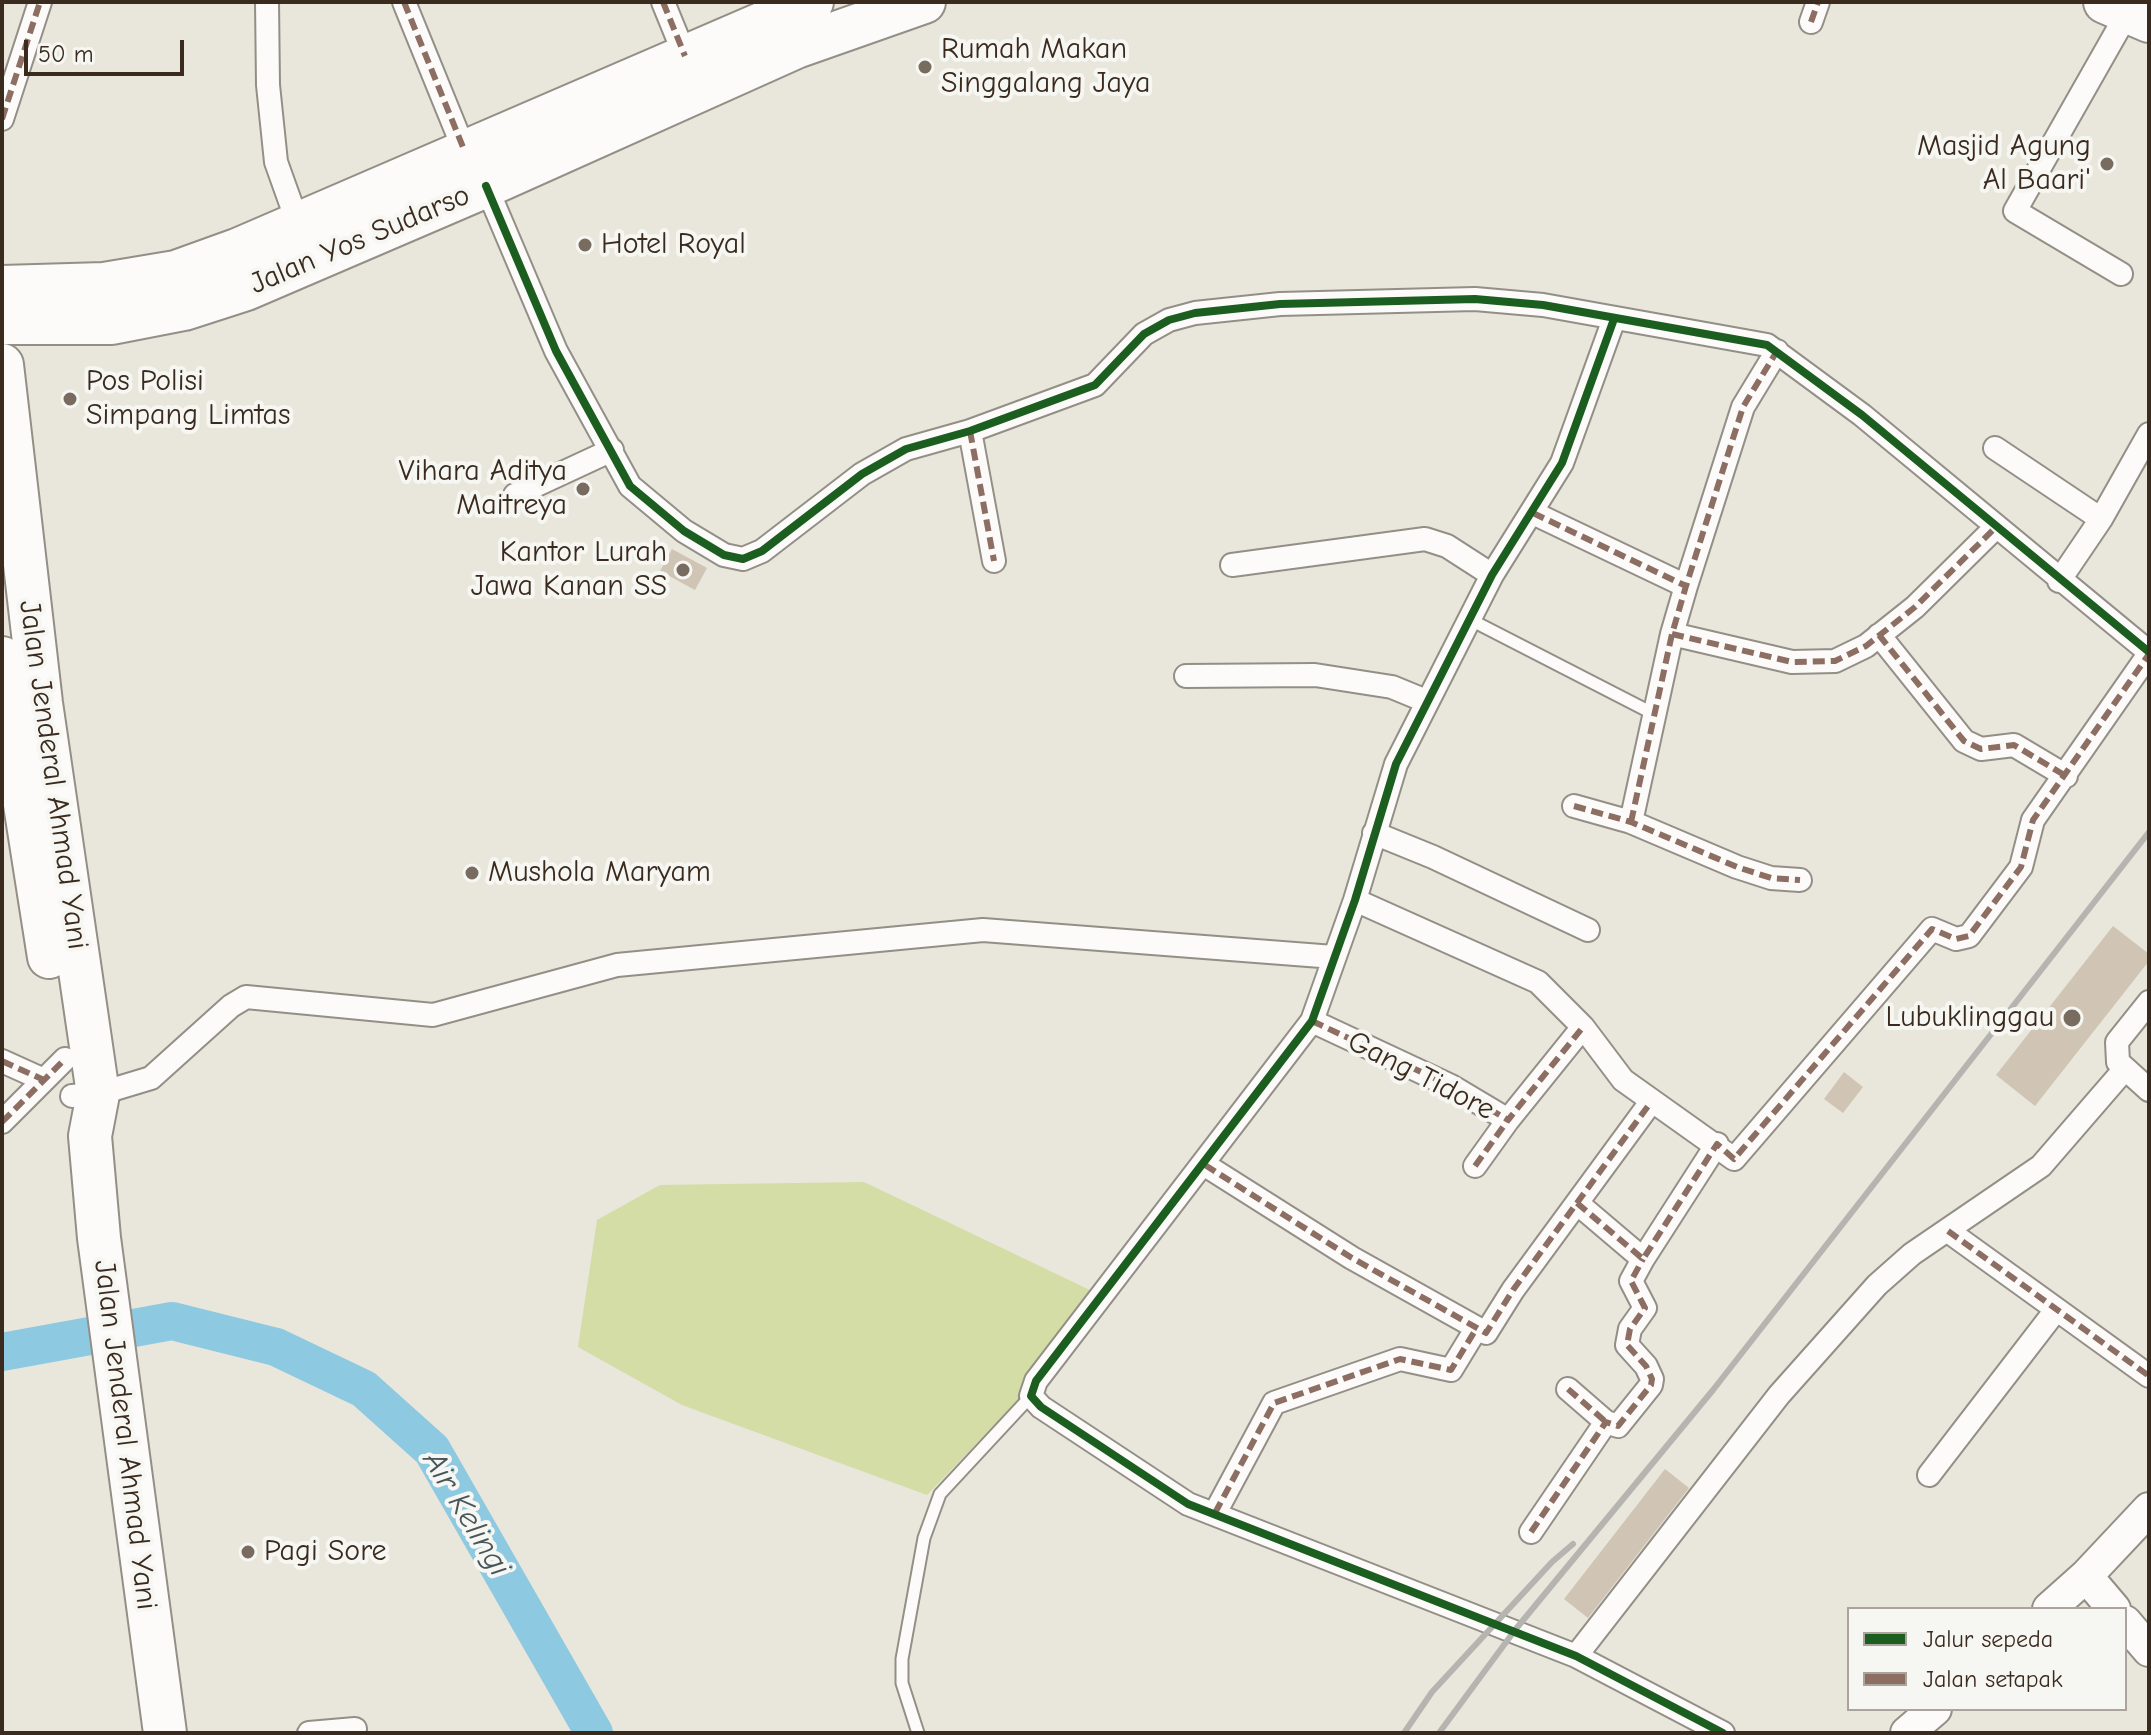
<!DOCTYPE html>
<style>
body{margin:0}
#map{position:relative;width:2151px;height:1735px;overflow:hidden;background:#e9e6db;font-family:"Comic Neue",sans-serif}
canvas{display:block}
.frame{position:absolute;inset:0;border:4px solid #3b2a1e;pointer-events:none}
.legend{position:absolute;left:1847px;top:1607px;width:280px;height:104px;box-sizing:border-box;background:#f6f6f2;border:2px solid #aba49d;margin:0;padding:10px 14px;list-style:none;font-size:24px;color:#3b2a1e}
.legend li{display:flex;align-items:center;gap:16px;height:40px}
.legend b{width:40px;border:2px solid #aba49d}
.scale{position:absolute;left:24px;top:40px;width:160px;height:36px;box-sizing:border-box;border:4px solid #3b2a1e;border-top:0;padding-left:10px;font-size:24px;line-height:28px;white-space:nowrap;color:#3b2a1e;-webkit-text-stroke:6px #f6f6f2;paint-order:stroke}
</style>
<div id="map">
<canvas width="2151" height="1735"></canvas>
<div class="frame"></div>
<ul class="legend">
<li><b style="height:10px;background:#1b5e20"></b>Jalur sepeda</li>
<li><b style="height:10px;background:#8d6e63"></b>Jalan setapak</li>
</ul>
<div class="scale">50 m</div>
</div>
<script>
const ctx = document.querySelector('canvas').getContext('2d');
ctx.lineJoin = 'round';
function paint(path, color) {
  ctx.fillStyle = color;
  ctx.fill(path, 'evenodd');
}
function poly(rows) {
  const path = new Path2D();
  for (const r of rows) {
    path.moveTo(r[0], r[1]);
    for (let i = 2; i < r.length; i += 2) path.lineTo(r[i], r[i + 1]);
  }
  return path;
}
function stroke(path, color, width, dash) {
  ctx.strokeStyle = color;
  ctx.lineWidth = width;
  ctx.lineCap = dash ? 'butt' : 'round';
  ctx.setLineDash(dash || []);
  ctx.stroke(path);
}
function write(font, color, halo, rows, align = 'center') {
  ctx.font = font + ' "Comic Neue",sans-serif';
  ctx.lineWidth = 8;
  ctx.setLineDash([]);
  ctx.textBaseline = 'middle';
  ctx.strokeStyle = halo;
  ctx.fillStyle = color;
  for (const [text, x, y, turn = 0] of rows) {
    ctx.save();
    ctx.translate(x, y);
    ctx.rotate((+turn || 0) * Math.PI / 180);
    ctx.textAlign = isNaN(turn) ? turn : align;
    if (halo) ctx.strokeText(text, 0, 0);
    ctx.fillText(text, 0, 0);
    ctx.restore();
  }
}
paint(poly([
 [864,1182,1096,1293,1024,1394,927,1495,682,1405,578,1347,597,1220,660,1185]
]), '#d3dda5');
stroke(poly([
 [2,1352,172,1321,276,1347,364,1389,432,1450,594,1733]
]), '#8dc9e1', 38);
paint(poly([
 [672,549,707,568,695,590,660,571],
 [2113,926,2149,954,2149,961,2035,1106,1996,1075],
 [1844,1072,1863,1087,1843,1113,1824,1099],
 [1665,1469,1689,1488,1588,1618,1564,1599]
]), '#d0c5b4');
const lane = poly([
 [1469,619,1654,714],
 [918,1733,902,1683,902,1659,924,1538,940,1494,1031,1396]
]);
const street = poly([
 [267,2,268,85,276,162,301,232],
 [404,2,465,152],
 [663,2,685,56],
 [1811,22,1818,2],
 [2,119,40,2],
 [486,186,556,351,630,486,684,531,724,555,743,559,762,551,862,474,906,449,970,431,1095,385,1144,334,1169,320,1195,313,1280,304,1475,299,1543,305,1767,345,1862,415,2149,652],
 [2121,274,2015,211,2128,12],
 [1614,319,1562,463,1492,575,1396,764,1355,900,1312,1021,1036,1381,1031,1396,1041,1407,1188,1504,1576,1656,1723,1733],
 [970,431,994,561],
 [1995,448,2101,519],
 [515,495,612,450],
 [1533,513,1686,586],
 [1232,565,1425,539,1447,546,1492,575],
 [2059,581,2101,519,2149,434],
 [1672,634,1792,662,1835,661,1866,646,1915,607,1996,527],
 [1879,635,1964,741,1981,749,2014,745,2066,776],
 [1186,676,1315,675,1392,687,1426,701],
 [1574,806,1631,822,1737,867,1771,878,1800,880],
 [1631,822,1672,634,1686,586,1743,407,1777,351],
 [1374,833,1433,857,1588,930],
 [1355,900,1538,982,1583,1027,1623,1080,1734,1159,1932,929,1956,939,1969,936,2021,867,2033,820,2149,654],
 [2149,1002,2117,1042,2118,1062,2149,1090],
 [1312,1021,1451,1086,1508,1120,1583,1027],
 [2,1061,44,1080],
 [72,1096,98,1094,151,1078,231,1006,246,997,433,1015,617,965,983,930,1334,957],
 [2,1122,65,1059],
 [1205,1165,1352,1258,1486,1333,1513,1290,1651,1102],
 [1475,1166,1508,1120],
 [1577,1203,1643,1259,1717,1144],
 [1948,1231,2149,1376],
 [1568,1389,1606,1422],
 [1929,1475,2056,1310],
 [1215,1513,1274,1403,1400,1359,1451,1370,1476,1329],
 [1531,1532,1606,1422,1618,1426,1651,1385,1652,1379,1646,1366,1627,1345,1630,1329,1645,1308,1631,1281,1643,1259],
 [1576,1656,1779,1395,1877,1285,1912,1254,2041,1166,2124,1070],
 [309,1733,355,1729]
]);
const secondary = poly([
 [2086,1576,2114,1609],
 [2049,1609,2086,1576,2149,1509],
 [2125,1622,2149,1650],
 [1907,1733,1935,1709]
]);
const highway = poly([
 [2105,2,2149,21],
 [2,287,104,284,176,272,237,250,812,2],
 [2,323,112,323,184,309,246,289,486,186,796,47,924,2],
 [2,365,41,703,98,1094,90,1136,99,1238,165,1733],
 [2,658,49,957]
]);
stroke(lane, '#938f87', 15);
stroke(street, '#938f87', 26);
stroke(secondary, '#938f87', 36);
stroke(highway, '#938f87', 46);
stroke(lane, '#fcfbfa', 11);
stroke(street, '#fcfbfa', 22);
stroke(secondary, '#fcfbfa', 32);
stroke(highway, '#fcfbfa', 42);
stroke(poly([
 [1404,1733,1432,1692,1552,1562,1573,1544],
 [1439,1733,1515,1630,1713,1390,2149,832]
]), '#b6b4b0', 6);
stroke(poly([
 [404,2,465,152],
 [663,2,685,56],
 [1811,22,1818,2],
 [2,119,40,2],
 [970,431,994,561],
 [1533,513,1686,586],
 [1672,634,1792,662,1835,661,1866,646,1915,607,1996,527],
 [1879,635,1964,741,1981,749,2014,745,2066,776],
 [1574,806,1631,822,1737,867,1771,878,1800,880],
 [1631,822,1672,634,1686,586,1743,407,1777,351],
 [1312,1021,1451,1086,1508,1120,1583,1027],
 [2,1061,44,1080],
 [2,1122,65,1059],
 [1205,1165,1352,1258,1486,1333,1513,1290,1651,1102],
 [1475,1166,1508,1120],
 [1577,1203,1643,1259,1717,1144,1734,1159,1932,929,1956,939,1969,936,2021,867,2033,820,2149,654],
 [1948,1231,2149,1376],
 [1568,1389,1606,1422],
 [1215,1513,1274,1403,1400,1359,1451,1370,1476,1329],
 [1531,1532,1606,1422,1618,1426,1651,1385,1652,1379,1646,1366,1627,1345,1630,1329,1645,1308,1631,1281,1643,1259]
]), '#8d6e63', 6, [12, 6]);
stroke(poly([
 [486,186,556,351,630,486,684,531,724,555,743,559,762,551,862,474,906,449,970,431,1095,385,1144,334,1169,320,1195,313,1280,304,1475,299,1543,305,1767,345,1862,415,2149,652],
 [1614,319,1562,463,1492,575,1396,764,1355,900,1312,1021,1036,1381,1031,1396,1041,1407,1188,1504,1576,1656,1723,1733]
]), '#1b5e20', 8);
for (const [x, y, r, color] of [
 [925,67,8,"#786c60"],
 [2107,164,8,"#786c60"],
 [585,245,8,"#786c60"],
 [70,399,8,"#786c60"],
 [583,489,8,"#786c60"],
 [683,570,8,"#786c60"],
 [472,873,8,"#786c60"],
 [2072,1018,10,"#786c60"],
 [248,1552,8,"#786c60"]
]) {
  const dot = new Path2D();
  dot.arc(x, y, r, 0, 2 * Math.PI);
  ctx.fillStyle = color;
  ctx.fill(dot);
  stroke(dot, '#f6f6f2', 3);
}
write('30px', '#3b2a1e', '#f6f6f2', [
 ["Rumah Makan",941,50],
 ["Singgalang Jaya",941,84],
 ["Masjid Agung",2091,147,"right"],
 ["Al Baari'",2091,181,"right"],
 ["Hotel Royal",601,245],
 ["Pos Polisi",86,382],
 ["Simpang Limtas",86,416],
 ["Vihara Aditya",567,472,"right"],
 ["Maitreya",567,506,"right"],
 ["Kantor Lurah",667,553,"right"],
 ["Jawa Kanan SS",667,587,"right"],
 ["Mushola Maryam",488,873],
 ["Lubuklinggau",2054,1018,"right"],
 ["Pagi Sore",264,1552]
], 'left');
write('30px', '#3b2a1e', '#f6f6f2', [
 ["Jalan Yos Sudarso",360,240,-23],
 ["Jalan Jenderal Ahmad Yani",53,775,82],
 ["Gang Tidore",1421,1076,27],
 ["Jalan Jenderal Ahmad Yani",125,1435,83]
]);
write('italic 32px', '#485659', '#f6f6f2', [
 ["Air Kelingi",466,1514,59]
]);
</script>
